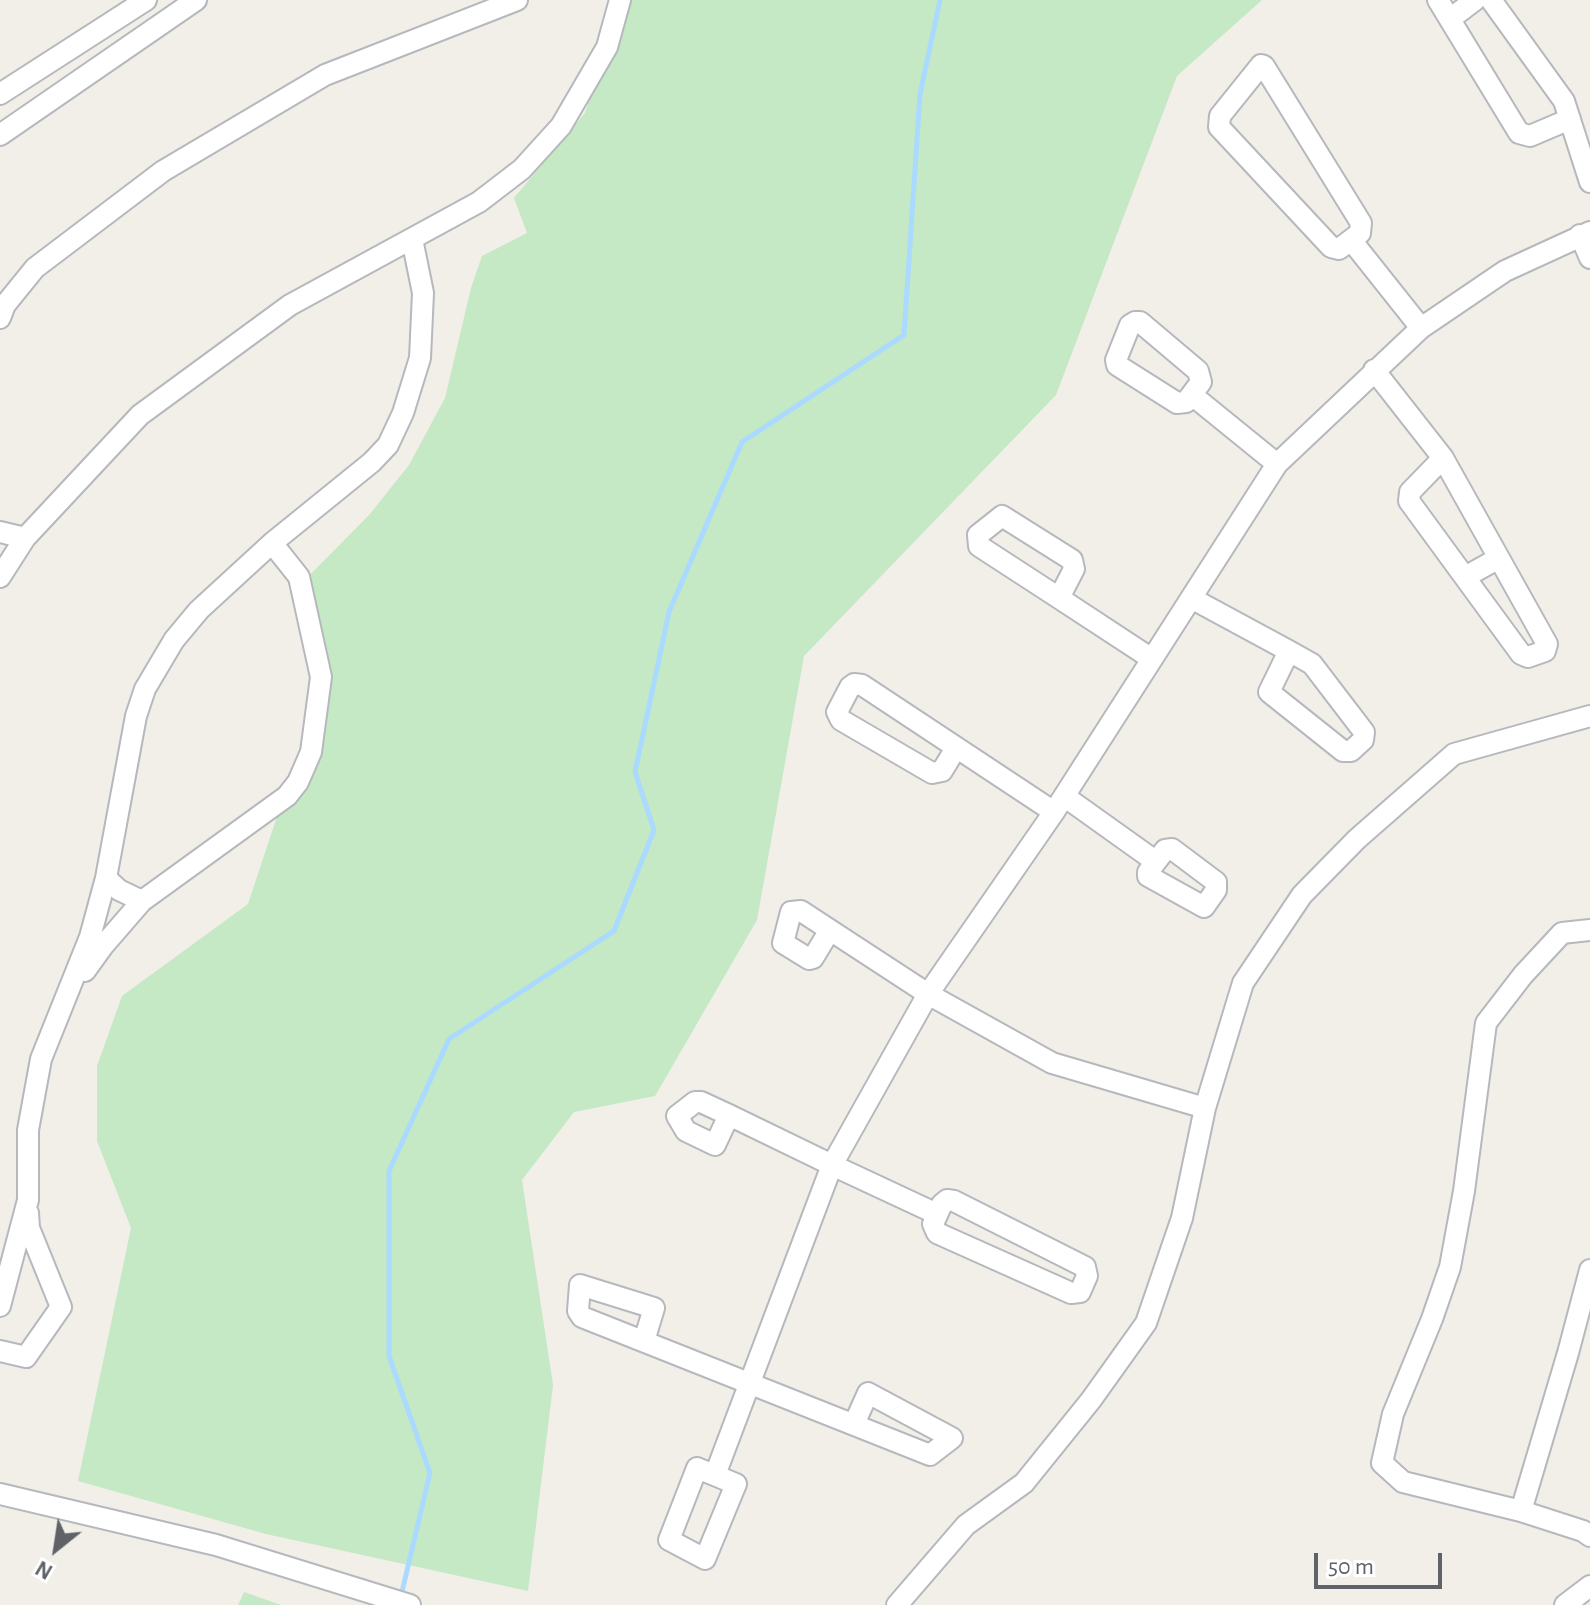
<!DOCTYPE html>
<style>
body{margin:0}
#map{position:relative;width:1590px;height:1605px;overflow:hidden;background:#f1efe8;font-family:"Alegreya Sans",sans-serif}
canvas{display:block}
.north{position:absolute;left:16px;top:1509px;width:80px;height:80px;-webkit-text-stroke:6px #fff;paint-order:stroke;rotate:210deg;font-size:22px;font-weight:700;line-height:32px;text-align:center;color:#5f6368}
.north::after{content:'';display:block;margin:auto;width:28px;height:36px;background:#5f6368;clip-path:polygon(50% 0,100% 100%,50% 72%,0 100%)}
.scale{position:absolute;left:1314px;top:1553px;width:128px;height:36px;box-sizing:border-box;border:4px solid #5f6368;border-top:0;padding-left:10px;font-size:24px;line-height:28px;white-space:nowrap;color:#5f6368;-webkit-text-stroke:6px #fff;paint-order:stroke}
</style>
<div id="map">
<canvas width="1590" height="1605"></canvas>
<div class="north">N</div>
<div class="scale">50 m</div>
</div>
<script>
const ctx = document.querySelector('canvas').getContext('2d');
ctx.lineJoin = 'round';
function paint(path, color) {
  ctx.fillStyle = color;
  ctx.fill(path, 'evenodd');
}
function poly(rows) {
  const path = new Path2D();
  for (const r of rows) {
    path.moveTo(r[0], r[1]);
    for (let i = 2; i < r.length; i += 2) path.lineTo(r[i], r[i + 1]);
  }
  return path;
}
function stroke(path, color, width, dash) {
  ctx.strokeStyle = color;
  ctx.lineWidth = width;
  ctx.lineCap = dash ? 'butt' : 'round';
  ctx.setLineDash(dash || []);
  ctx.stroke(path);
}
paint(poly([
 [621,0,1262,0,1177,76,1056,395,804,656,757,920,655,1096,574,1112,522,1180,553,1385,528,1591,266,1534,78,1481,131,1228,97,1141,97,1066,122,996,248,904,323,678,297,588,370,514,409,465,445,398,471,288,482,256,527,233,514,198,585,113],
 [244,1592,281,1605,238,1605]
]), '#c5e8c5');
stroke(poly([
 [401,1596,430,1473,389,1356,389,1171,449,1039,614,931,654,830,635,772,669,612,742,442,904,335,920,94,940,0]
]), '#aadaff', 5);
const minor = poly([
 [1438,0,1519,133,1530,136,1570,119],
 [1491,0,1564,101,1590,182],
 [1450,19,1475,0],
 [1261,65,1264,66,1361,223,1360,233,1339,249,1331,247,1219,127,1220,116,1261,65],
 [0,94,146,0],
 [0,135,196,0],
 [1580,235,1590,258],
 [1351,240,1421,328],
 [0,318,5,305,35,268,163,171,325,75,517,0],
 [1135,322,1140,322,1198,371,1201,382,1186,402,1177,403,1117,365,1116,360,1130,325,1135,322],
 [1374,370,1443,458,1547,644,1545,651,1528,657,1521,654,1409,501,1410,492,1443,458],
 [1192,395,1277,464],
 [0,532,25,538],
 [0,577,25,538,140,415,290,305,479,202,522,169,561,126,607,47,620,0],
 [1465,577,1499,558],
 [1059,598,1074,569,1072,560,1002,516,978,535,979,546,1059,598,1152,659],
 [1191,598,1289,651,1312,664,1364,732,1363,740,1351,751,1343,751,1269,692,1289,651],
 [956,748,942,771,932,773,841,720,837,712,850,687,854,684,862,685,1054,812],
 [1064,796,1155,861],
 [1172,849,1216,882,1216,890,1204,907,1148,876,1148,872,1165,850,1172,849],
 [106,878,119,890,142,901],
 [830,930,813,958,809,959,783,943,791,912,801,911,830,930,928,994,1052,1063,1205,1108],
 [1590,930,1562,933,1523,975,1486,1023,1464,1191,1450,1267,1432,1319,1393,1414,1382,1463,1403,1482,1521,1511,1583,1531,1590,1536],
 [85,971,103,946,142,901,287,796,298,782,311,752,321,677,299,577,272,543],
 [729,1115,715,1145,686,1131,677,1116,695,1102,701,1102,729,1115,832,1165,937,1214],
 [947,1200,954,1201,1085,1267,1087,1276,1080,1292,1071,1293,937,1233,933,1224,942,1204,947,1200],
 [0,1306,28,1200,28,1130,41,1059,90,937,106,878,136,716,145,689,174,640,199,610,272,543,372,462,388,445,403,413,420,358,423,293,412,239],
 [644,1341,654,1308,580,1285,578,1311,582,1317,930,1455,952,1438,868,1393,854,1424],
 [0,1351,26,1357,61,1307,29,1228,28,1213],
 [697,1468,736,1484,705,1559,669,1540,697,1468],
 [715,1475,832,1165,928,994,1054,812,1277,464,1421,328,1505,271,1590,232],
 [0,1494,216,1545,410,1605],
 [1521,1511,1568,1353,1590,1270],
 [897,1605,966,1525,1024,1483,1091,1400,1146,1323,1182,1218,1205,1108,1243,983,1302,895,1357,839,1454,754,1590,716],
 [1565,1605,1590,1586]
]);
stroke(minor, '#b5b8bc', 24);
stroke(minor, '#fff', 20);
</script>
